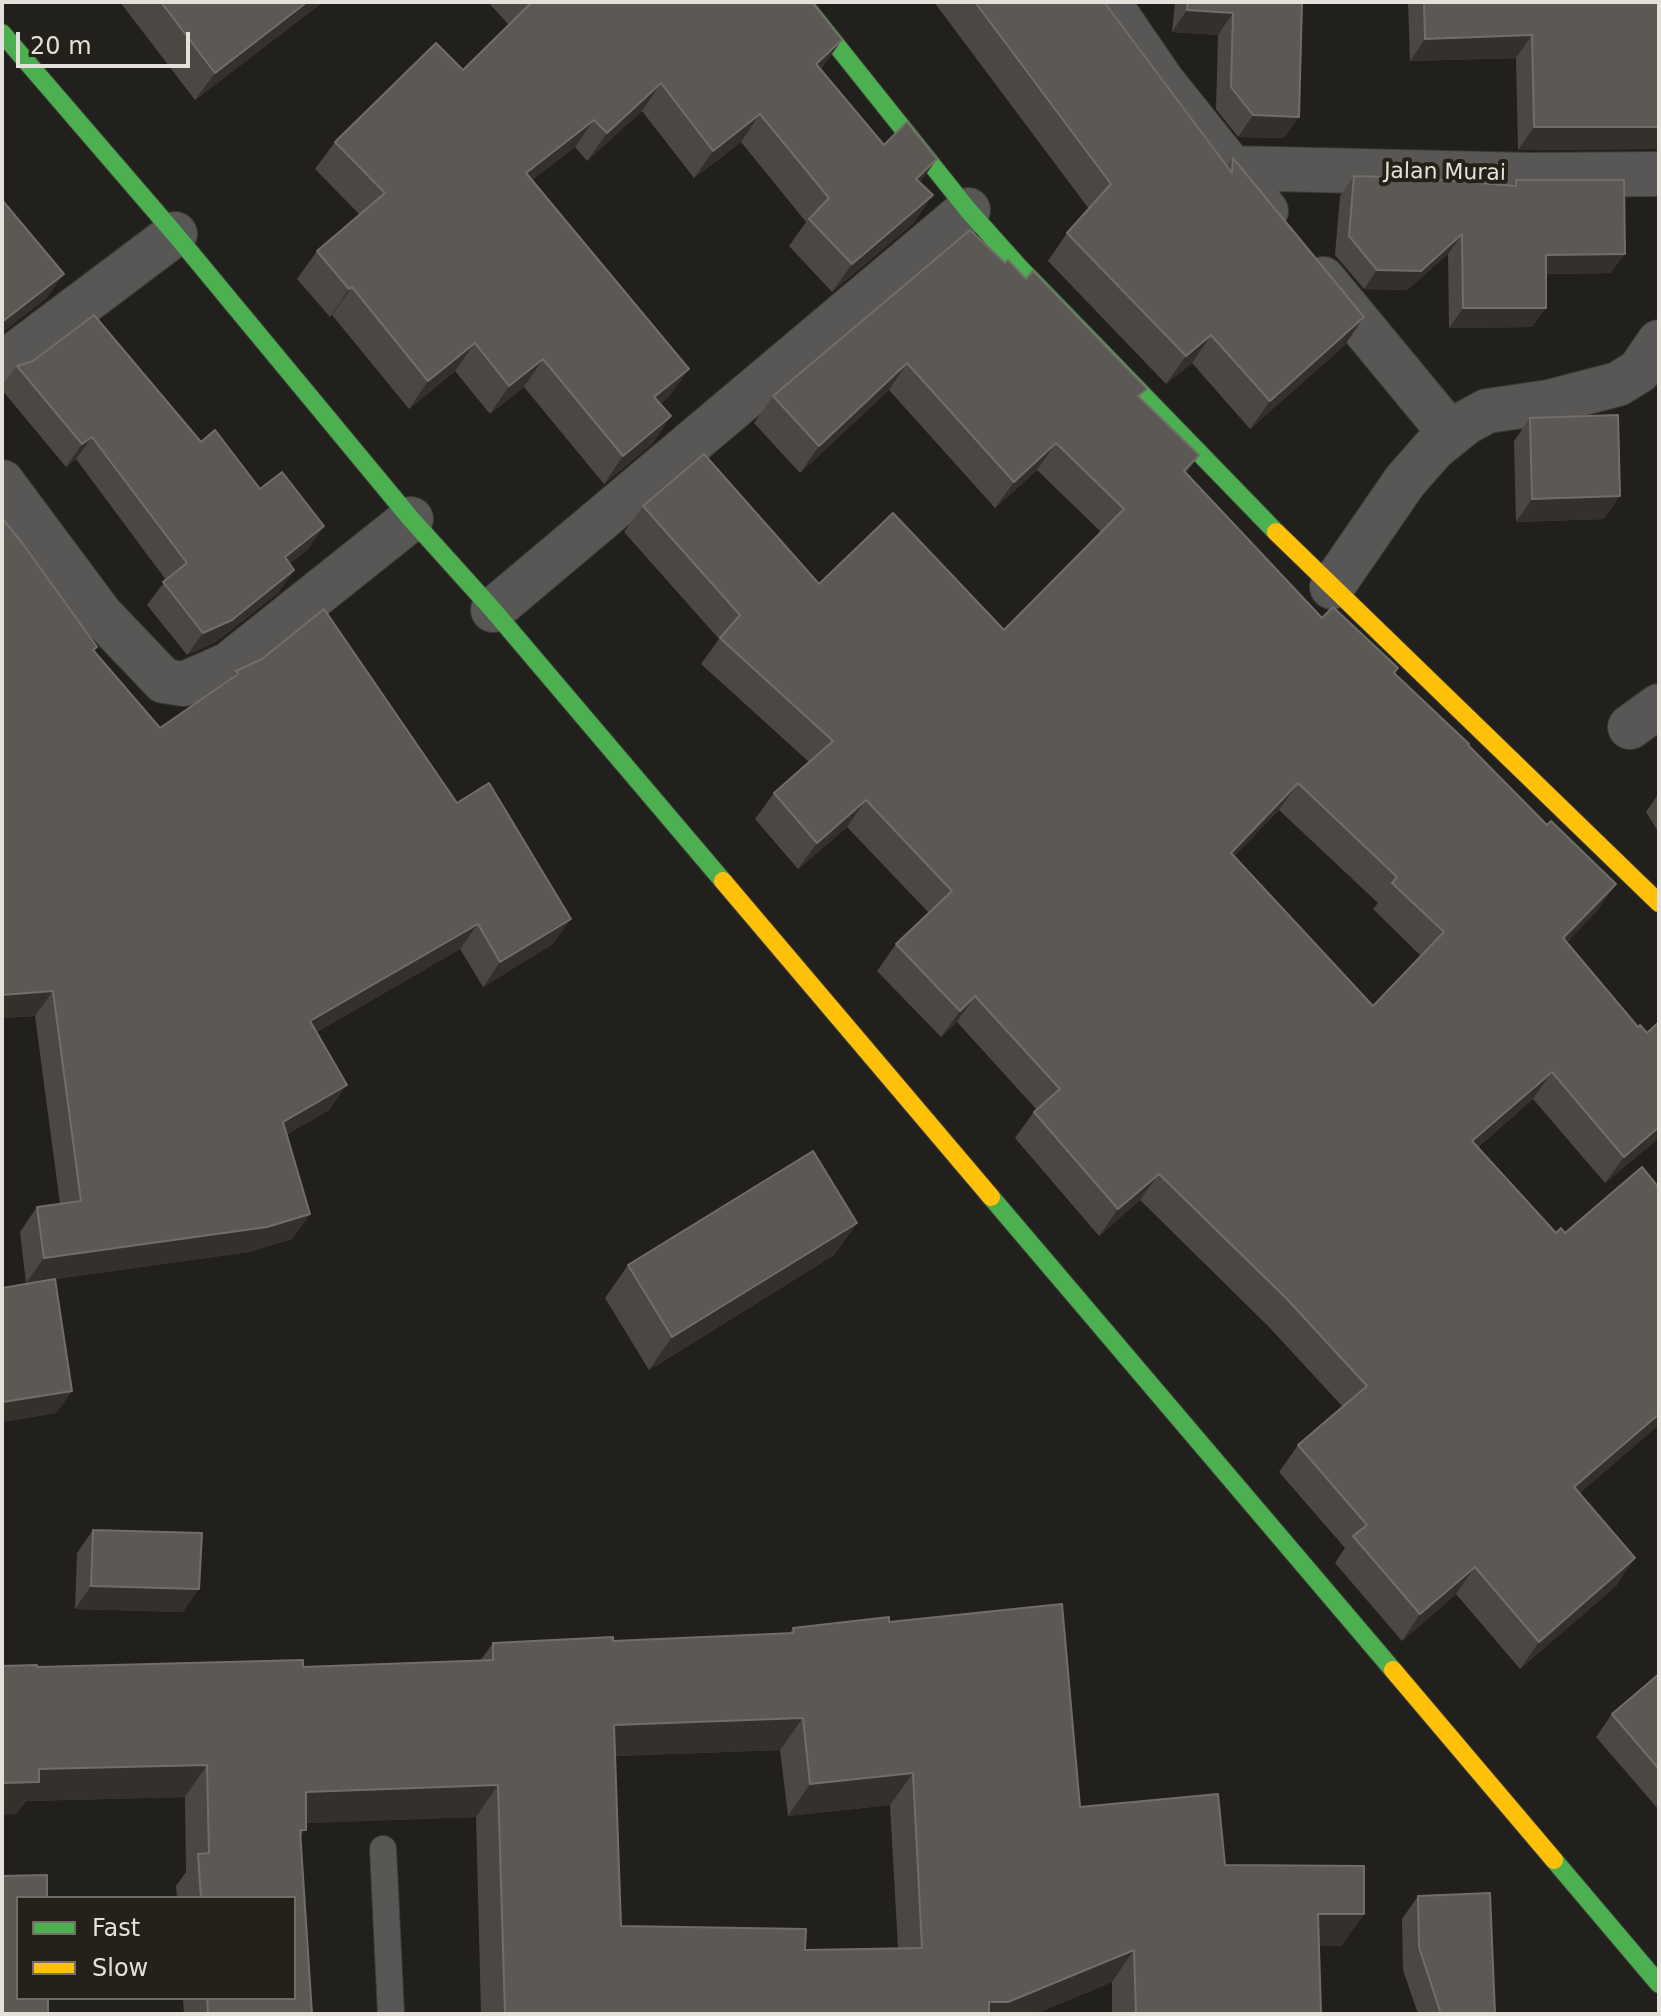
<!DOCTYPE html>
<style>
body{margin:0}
#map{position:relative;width:1661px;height:2016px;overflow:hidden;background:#22201c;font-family:"DejaVu Sans",sans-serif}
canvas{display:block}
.frame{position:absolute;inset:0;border:4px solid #e4e0da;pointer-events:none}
.legend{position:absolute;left:16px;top:1896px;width:280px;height:104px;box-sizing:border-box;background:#262118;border:2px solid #726d66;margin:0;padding:10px 14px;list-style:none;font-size:24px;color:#e4e0da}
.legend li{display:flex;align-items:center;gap:16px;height:40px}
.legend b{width:40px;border:2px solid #726d66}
.scale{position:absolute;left:16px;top:32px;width:174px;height:36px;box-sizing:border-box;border:4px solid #e4e0da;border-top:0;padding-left:10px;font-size:24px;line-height:28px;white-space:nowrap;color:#e4e0da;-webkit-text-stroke:6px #262118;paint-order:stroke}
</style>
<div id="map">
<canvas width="1661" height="2016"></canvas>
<div class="frame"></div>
<ul class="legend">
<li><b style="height:10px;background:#4caf50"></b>Fast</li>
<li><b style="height:10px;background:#ffc107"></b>Slow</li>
</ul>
<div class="scale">20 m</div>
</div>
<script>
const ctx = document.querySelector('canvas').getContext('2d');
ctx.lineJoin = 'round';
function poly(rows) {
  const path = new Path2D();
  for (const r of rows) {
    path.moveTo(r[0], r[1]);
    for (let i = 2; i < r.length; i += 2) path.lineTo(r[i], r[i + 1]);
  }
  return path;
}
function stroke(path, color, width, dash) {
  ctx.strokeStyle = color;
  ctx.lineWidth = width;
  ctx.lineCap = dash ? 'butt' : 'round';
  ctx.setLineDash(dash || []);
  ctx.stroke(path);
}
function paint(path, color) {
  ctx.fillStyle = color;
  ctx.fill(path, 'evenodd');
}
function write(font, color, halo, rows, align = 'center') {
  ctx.font = font + ' "DejaVu Sans",sans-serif';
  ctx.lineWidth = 8;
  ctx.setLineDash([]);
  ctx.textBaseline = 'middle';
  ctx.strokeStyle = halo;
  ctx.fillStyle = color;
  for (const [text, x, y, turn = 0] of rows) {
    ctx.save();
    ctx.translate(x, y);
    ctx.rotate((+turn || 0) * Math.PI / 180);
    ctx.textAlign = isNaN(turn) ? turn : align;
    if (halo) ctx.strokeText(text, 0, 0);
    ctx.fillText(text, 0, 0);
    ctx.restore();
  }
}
const lane = poly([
 [383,1849,391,2014]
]);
const street = poly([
 [1108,2,1162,81,1266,211],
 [1231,168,1530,175,1659,174],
 [1323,279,1451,434],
 [2,364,175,234],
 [2,482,101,615,164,681,184,684,229,664,411,519],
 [1332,587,1405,481,1434,448,1465,423,1487,411,1549,402,1618,384,1639,371,1659,342],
 [493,610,968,210],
 [1630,727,1659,706]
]);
const fast = poly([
 [802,2,968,210,1018,266,1276,532],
 [2,33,175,234,411,519,493,610,723,881],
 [991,1197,1393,1670],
 [1554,1860,1659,1984]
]);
const slow = poly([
 [1276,532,1659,903],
 [723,881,991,1197],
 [1393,1670,1554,1860]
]);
stroke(lane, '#3c3b37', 28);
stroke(street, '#3c3b37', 46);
stroke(fast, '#3c3b37', 20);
stroke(slow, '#3c3b37', 20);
stroke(lane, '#585756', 26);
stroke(street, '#585756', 44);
stroke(fast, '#4caf50', 18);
stroke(slow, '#ffc107', 18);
paint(poly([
 [120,2,323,2,195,100],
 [488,2,812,2,822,68,821,69,884,145,920,183,914,223,832,292,789,246,806,222,741,142,694,178,642,111,587,161,575,147,532,180,669,397,660,404,671,416,652,444,604,484,524,387,490,414,455,371,409,409,332,315,330,317,297,279,317,251,360,215,315,169,335,142,463,70,509,25],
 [934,2,1104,2,1227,166,1233,158,1345,345,1250,429,1192,363,1166,384,1048,261,1067,233,1089,209],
 [1175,2,1302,2,1284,138,1238,137,1216,109,1218,35,1172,32],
 [1408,2,1659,2,1659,149,1518,150,1516,58,1410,61],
 [1354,176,1513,185,1516,180,1611,273,1546,274,1532,327,1449,328,1448,254,1407,290,1364,289,1335,255,1340,196],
 [970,230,1140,398,1187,473,1322,618,1398,668,1394,673,1468,746,1597,911,1567,942,1659,1138,1605,1183,1533,1099,1478,1147,1580,1493,1617,1585,1520,1669,1456,1594,1402,1641,1335,1563,1345,1548,1279,1472,1298,1445,1342,1406,1268,1326,1140,1200,1099,1236,1015,1138,1036,1109,957,1022,941,1037,877,971,896,944,929,913,847,827,798,869,755,819,774,793,809,762,701,664,719,639,624,532,643,506,819,584,1004,630,1101,532,1037,470,995,508,889,390,800,473,754,423,773,396],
 [1279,810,1378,903,1373,909,1421,956,1373,1006,1234,856],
 [17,366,201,442,260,489,324,526,308,549,290,563,294,570,278,593,216,642,187,655,147,605,166,580,76,459,66,467,2,390,2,386],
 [1530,418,1604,519,1516,522,1514,441],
 [2,518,97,647,94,652,160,728,230,680,236,671,553,944,483,987,460,949,317,1032,329,1110,287,1134,310,1214,292,1239,249,1252,55,1279,72,1391,56,1413,2,1422,2,1288,26,1283,20,1232,37,1207,60,1204,35,1016,2,1018],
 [1659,793,1659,833,1646,812],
 [857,1223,834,1255,649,1370,605,1298,628,1265],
 [93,1530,183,1612,75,1609,77,1553],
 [889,1622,1080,1807,1225,1865,1364,1914,1341,1946,1319,1946,1321,2014,1112,2014,1112,1982,1035,2014,481,2014,476,1817,306,1823,301,1838,312,2014,184,2014,183,1998,294,1998,294,1898,177,1898,176,1886,186,1872,185,1797,26,1801,16,1814,37,1667,303,1667,480,1661,493,1643,613,1641,789,1634,793,1628],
 [780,1750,788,1816,890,1805,898,1948,805,1950,621,1926,615,1756],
 [1659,1674,1659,1810,1596,1737,1612,1714],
 [1418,1896,1495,2014,1418,2014,1403,1970,1402,1919]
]), '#4b4844');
paint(poly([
 [307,2,323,2,195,100,215,73],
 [1187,10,1233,13,1218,35,1172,32],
 [1532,35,1516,58,1410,61,1425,39],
 [842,40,822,68,797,91,816,64],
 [661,83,642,111,587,161,607,133],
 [760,114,741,142,694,178,713,151],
 [1253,115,1299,117,1284,138,1238,137],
 [594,120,575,147,506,200,526,173],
 [1534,127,1659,127,1659,149,1518,150],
 [937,159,917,187,916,179],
 [933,195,914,223,832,292,852,264],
 [1462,234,1448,254,1407,290,1364,289,1377,270],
 [1625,254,1611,273,1532,274,1546,255],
 [64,274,46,299,2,333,2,322,4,319],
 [352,287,332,315,330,317,349,289],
 [1463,308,1546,308,1532,327,1449,328],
 [1364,317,1345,345,1250,429,1270,401],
 [1211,335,1192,363,1166,384,1186,356],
 [475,343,455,371,409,409,428,381],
 [543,359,524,387,490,414,509,386],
 [907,363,889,390,800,473,819,446],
 [689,369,669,397,635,425,654,397],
 [671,416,652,444,604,484,623,456],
 [92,437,76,459,66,467,82,444],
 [1056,443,1037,470,995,508,1014,482],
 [1199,455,1181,482,1184,471],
 [1620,496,1604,519,1516,522,1532,499],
 [324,526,308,549,269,580,285,557],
 [294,570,278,593,216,642,187,655,203,633],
 [1298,783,1279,810,1212,879,1231,853],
 [866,800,847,827,798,869,817,843],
 [1616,884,1597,911,1545,965,1563,938],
 [571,919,553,944,483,987,500,962],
 [478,924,460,949,293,1046,310,1021],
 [53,991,35,1016,2,1018,2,995],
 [975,996,957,1022,941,1037,960,1011],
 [1552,1072,1533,1099,1454,1167,1472,1141],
 [347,1085,329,1110,266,1147,283,1122],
 [1659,1127,1659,1138,1605,1183,1624,1157],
 [1159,1174,1140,1200,1099,1236,1118,1209],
 [310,1214,292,1239,249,1252,26,1283,44,1258],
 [857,1223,834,1255,649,1370,672,1337],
 [72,1391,56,1413,2,1422,3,1402],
 [1659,1414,1659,1425,1556,1514,1574,1487],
 [1635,1558,1617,1585,1520,1669,1539,1642],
 [1475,1567,1456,1594,1402,1641,1420,1614],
 [91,1586,199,1589,183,1612,75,1609],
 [803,1718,780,1750,592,1757,614,1725],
 [207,1765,185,1797,26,1801,16,1814,2,1815,2,1783,39,1769],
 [913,1773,890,1805,788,1816,810,1784],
 [498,1785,476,1817,283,1824,306,1792],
 [1318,1914,1364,1914,1341,1946,1296,1946],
 [1134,1950,1112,1982,1035,2014,981,2014,989,2002]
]), '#34312d');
const building = poly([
 [161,2,307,2,215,73,161,2],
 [532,2,812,2,842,40,816,64,884,145,907,122,937,159,916,179,933,195,852,264,809,219,829,198,760,114,713,151,661,83,607,133,594,120,526,173,689,369,654,397,671,416,623,456,543,359,509,386,475,343,428,381,352,287,349,289,317,251,385,193,335,142,436,43,463,70,532,2],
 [975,2,1104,2,1232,173,1233,158,1364,317,1270,401,1211,335,1186,356,1067,233,1111,184,975,2],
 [1188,2,1302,2,1299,117,1253,115,1231,87,1233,13,1187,10,1188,2],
 [1424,2,1659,2,1659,127,1534,127,1532,35,1425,39,1424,2],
 [1354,176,1418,178,1516,186,1516,180,1624,180,1625,254,1546,255,1546,308,1463,308,1462,234,1421,271,1377,270,1349,236,1354,176],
 [2,200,64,274,2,322,2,200],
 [970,230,1005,263,1008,260,1026,279,1033,271,1147,389,1138,396,1199,455,1184,471,1322,618,1333,607,1398,668,1394,673,1469,744,1468,745,1547,825,1551,821,1616,884,1563,938,1638,1027,1640,1025,1647,1033,1659,1022,1659,1127,1624,1157,1552,1072,1472,1141,1556,1233,1561,1228,1565,1233,1642,1167,1659,1188,1659,1414,1574,1487,1635,1558,1539,1642,1475,1567,1420,1614,1353,1536,1367,1525,1298,1445,1367,1386,1287,1299,1159,1174,1118,1209,1034,1112,1060,1089,975,996,960,1011,896,944,952,891,866,800,817,843,774,793,833,741,720,638,740,615,643,506,704,454,819,584,893,513,1004,630,1124,509,1056,443,1014,482,907,363,819,446,773,396,970,230],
 [1298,783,1397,877,1392,883,1444,932,1373,1006,1231,853,1298,783],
 [94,315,201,442,215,430,260,489,282,472,324,526,285,557,294,570,232,620,203,633,163,582,187,563,92,437,82,444,17,366,33,361,94,315],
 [1618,415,1620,496,1532,499,1530,418,1618,415],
 [2,518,23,544,97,647,93,650,160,728,238,674,236,671,262,659,324,609,457,803,489,783,571,919,500,962,478,924,310,1021,347,1085,283,1122,310,1214,267,1227,44,1258,37,1207,81,1201,53,991,2,995,2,518],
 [813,1151,857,1223,672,1337,628,1265,813,1151],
 [55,1279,72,1391,3,1402,2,1288,55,1279],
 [93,1530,202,1533,199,1589,91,1586,93,1530],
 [1062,1604,1080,1807,1218,1794,1225,1865,1364,1866,1364,1914,1318,1914,1321,2014,1136,2014,1134,1950,1008,2002,989,2002,989,2014,505,2014,498,1785,306,1792,306,1830,300,1830,312,2014,208,2014,207,1998,294,1998,294,1898,201,1898,198,1854,209,1853,207,1765,39,1769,39,1782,2,1783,2,1666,37,1665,37,1667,303,1660,303,1667,493,1660,493,1643,613,1637,613,1641,794,1633,793,1628,889,1617,889,1622,1062,1604],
 [803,1718,810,1784,913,1773,922,1948,805,1950,806,1929,621,1926,614,1725,803,1718],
 [1659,1674,1659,1769,1612,1714,1659,1674],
 [47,1875,47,1898,18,1898,18,1998,48,1998,48,2014,2,2014,2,1876,47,1875],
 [1490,1893,1495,2014,1441,2014,1419,1947,1418,1896,1490,1893]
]);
paint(building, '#5c5954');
stroke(building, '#716e69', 2);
write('22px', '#e4e0da', '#262118', [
 ["Jalan Murai",1445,173,1]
]);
</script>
